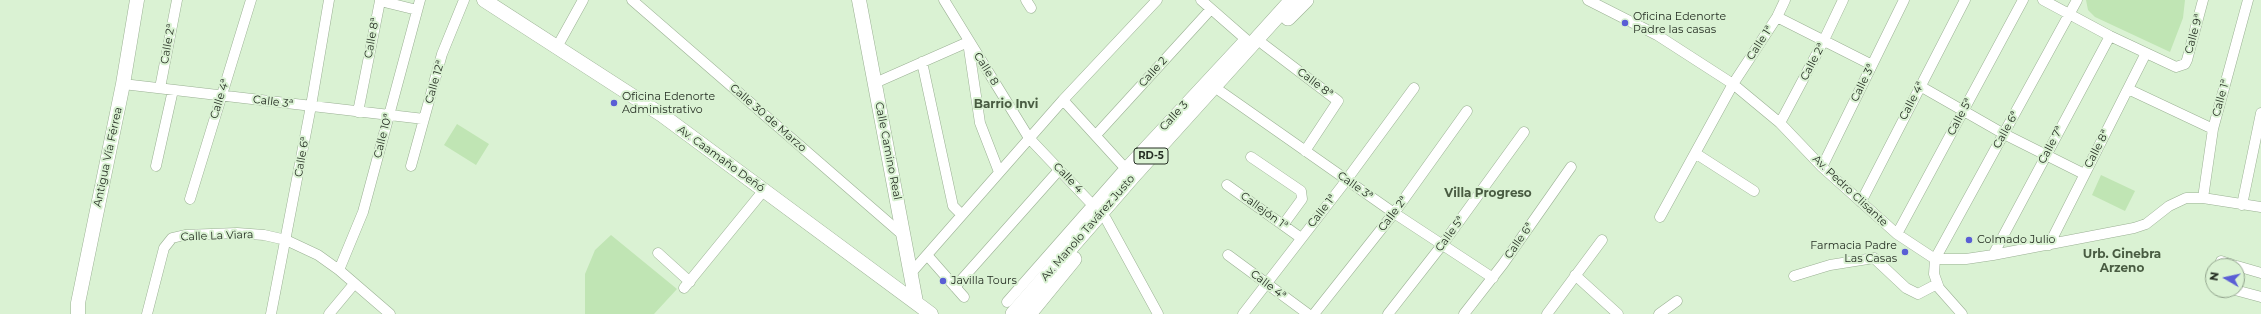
<!DOCTYPE html>
<meta charset="utf-8">
<style>
body{margin:0}
#map{position:relative;width:2261px;height:314px;overflow:hidden;background:#daf2d3;font-family:Montserrat,sans-serif}
canvas{display:block}
.north{position:absolute;left:2205px;top:258px;width:40px;height:40px;box-sizing:border-box;background:#daf2d3;border:1px solid #92a48d;border-radius:50%;rotate:279deg;font-size:11px;font-weight:700;line-height:16px;text-align:center;color:#252e23}
.north::after{content:'';display:block;margin:auto;width:14px;height:18px;background:#5a5ed5;clip-path:polygon(50% 0,100% 100%,50% 72%,0 100%)}
</style>
<div id="map">
<canvas width="2261" height="314"></canvas>
<div class="north">N</div>
</div>
<script>
const ctx = document.querySelector('canvas').getContext('2d');
ctx.lineJoin = 'round';
function paint(path, color) {
  ctx.fillStyle = color;
  ctx.fill(path, 'evenodd');
}
function poly(rows) {
  const path = new Path2D();
  for (const r of rows) {
    path.moveTo(r[0], r[1]);
    for (let i = 2; i < r.length; i += 2) path.lineTo(r[i], r[i + 1]);
  }
  return path;
}
function stroke(path, color, width, dash) {
  ctx.strokeStyle = color;
  ctx.lineWidth = width;
  ctx.lineCap = dash ? 'butt' : 'round';
  ctx.setLineDash(dash || []);
  ctx.stroke(path);
}
function write(font, color, halo, rows, align = 'center') {
  ctx.font = font + ' Montserrat,sans-serif';
  ctx.lineWidth = 4;
  ctx.setLineDash([]);
  ctx.textBaseline = 'middle';
  ctx.strokeStyle = halo;
  ctx.fillStyle = color;
  for (const [text, x, y, turn = 0] of rows) {
    ctx.save();
    ctx.translate(x, y);
    ctx.rotate((+turn || 0) * Math.PI / 180);
    ctx.textAlign = isNaN(turn) ? turn : align;
    if (halo) ctx.strokeText(text, 0, 0);
    ctx.fillText(text, 0, 0);
    ctx.restore();
  }
}
paint(poly([
 [2086,0,2185,0,2183,18,2170,52,2095,17,2088,10],
 [457,124,489,144,476,165,444,145],
 [2101,175,2135,191,2125,211,2092,195],
 [611,235,677,289,654,314,585,314,585,274,595,250]
]), '#c0e5b4');
const street = poly([
 [632,0,904,236],
 [944,0,1029,138,1106,219,1158,314],
 [1026,0,1031,8],
 [1201,0,1249,42],
 [1588,0,1657,35,1733,84,1780,123,1822,167,1897,234,1935,259,1966,259,1993,255,2134,228,2146,224,2169,206,2186,198,2203,198,2261,207],
 [2043,0,2110,36,2176,67,2185,64,2187,60,2203,0],
 [1777,17,1872,65],
 [1263,44,1338,101,1305,151],
 [557,47,583,0],
 [922,62,953,206,962,215],
 [875,83,968,42,980,123,999,172],
 [123,84,424,119],
 [1920,86,2004,134,2084,174],
 [160,88,177,0],
 [2128,89,2213,129],
 [1220,91,1394,213,1493,278],
 [1063,100,1125,168],
 [358,112,380,1,417,10],
 [1780,123,1824,40,1843,0],
 [1096,135,1211,9],
 [1695,153,1754,191],
 [1251,157,1301,191,1302,199,1283,225],
 [156,166,173,90],
 [411,166,442,54,464,0],
 [1822,167,1904,0],
 [1227,185,1301,238],
 [2203,198,2213,129,2248,0],
 [190,199,251,0],
 [1861,202,1965,0],
 [2242,205,2261,113],
 [1660,217,1733,84,1777,17,1785,0],
 [1897,234,2023,0],
 [2049,245,2146,53],
 [658,253,690,282],
 [927,255,964,297],
 [1228,255,1308,314],
 [1993,255,2110,36],
 [2221,261,2236,266],
 [2237,266,2261,273],
 [339,270,363,212,420,0],
 [911,273,1063,100,1157,0],
 [1575,275,1618,314],
 [1794,276,1830,265,1874,258,1906,288,1918,294,1937,284],
 [955,287,1059,170],
 [684,288,764,190],
 [2235,290,2261,297],
 [1007,302,1125,168,1245,39],
 [147,314,164,248,172,238,185,235,237,233,264,235,286,240,318,255,339,270,390,314],
 [271,314,311,106,329,0],
 [329,314,354,284],
 [1243,314,1342,186,1414,88],
 [1314,314,1394,213,1467,111],
 [1388,314,1442,245,1524,132],
 [1464,314,1503,264,1571,167],
 [1547,314,1602,240],
 [1659,314,1677,301],
 [1962,314,1939,288,1934,274,1935,259,2077,0]
]);
const secondary = poly([
 [484,0,662,115,931,314],
 [859,0,916,302],
 [78,314,78,303,123,84,137,0]
]);
const primary = poly([
 [1288,18,1306,0],
 [1013,314,1133,176,1292,0],
 [1029,314,1074,259]
]);
stroke(street, '#9ab093', 11);
stroke(secondary, '#9ab093', 15);
stroke(primary, '#9ab093', 16);
stroke(street, '#fff', 10);
stroke(secondary, '#fff', 14);
stroke(primary, '#fff', 15);
for (const [x, y, r, color] of [
 [1625,23,4,"#5a5ed5"],
 [614,103,4,"#5a5ed5"],
 [1969,240,4,"#5a5ed5"],
 [1905,252,4,"#5a5ed5"],
 [943,281,4,"#5a5ed5"]
]) {
  const dot = new Path2D();
  dot.arc(x, y, r, 0, 2 * Math.PI);
  ctx.fillStyle = color;
  ctx.fill(dot);
  stroke(dot, '#daf2d3', 1.5);
}
for (const [x, y, w] of [
 [1151,156,34]
]) {
  const box = new Path2D();
  box.roundRect(x - w / 2, y - 8, w, 16, 3);
  ctx.fillStyle = '#daf2d3';
  ctx.fill(box);
  stroke(box, '#252e23', 1);
}
write('bold 10px', '#252e23', null, [
 ["RD-5",1151,156]
]);
write('11px', '#252e23', '#daf2d3', [
 ["Oficina Edenorte",1633,17],
 ["Padre las casas",1633,30],
 ["Oficina Edenorte",622,97],
 ["Administrativo",622,110],
 ["Colmado Julio",1977,240],
 ["Farmacia Padre",1897,246,"right"],
 ["Las Casas",1897,259,"right"],
 ["Javilla Tours",951,281]
], 'left');
write('11px', '#252e23', '#daf2d3', [
 ["Calle 9ª",2194,34,-75],
 ["Calle 8ª",372,38,-80],
 ["Calle 1ª",1760,43,-57],
 ["Calle 2ª",168,44,-80],
 ["Calle 2ª",1813,62,-62],
 ["Calle 8",986,69,58],
 ["Calle 2",1153,72,-48],
 ["Calle 12ª",435,82,-74],
 ["Calle 8ª",1315,83,37],
 ["Calle 3ª",1863,83,-64],
 ["Calle 1ª",2221,98,-75],
 ["Calle 4ª",220,99,-73],
 ["Calle 4ª",1912,101,-63],
 ["Calle 3ª",273,102,7],
 ["Calle 3",1174,116,-47],
 ["Calle 5ª",1960,117,-62],
 ["Calle 30 de Marzo",768,118,41],
 ["Calle 6ª",2006,130,-61],
 ["Calle 10ª",383,136,-76],
 ["Calle 7ª",2051,145,-62],
 ["Calle 8ª",2097,149,-63],
 ["Calle Camino Real",888,151,79],
 ["Antigua Vía Férrea",108,157,-78],
 ["Calle 6ª",302,157,-80],
 ["Av. Caamaño Deñó",721,159,36],
 ["Calle 4",1068,178,46],
 ["Calle 3ª",1355,186,35],
 ["Av. Pedro Clisante",1850,191,43],
 ["Callejón 1ª",1264,211,36],
 ["Calle 1ª",1322,211,-52],
 ["Calle 2ª",1393,214,-53],
 ["Av. Manolo Tavárez Justo",1088,228,-49],
 ["Calle 5ª",1450,234,-54],
 ["Calle La Viara",217,236,-2],
 ["Calle 6ª",1519,241,-55],
 ["Calle 4ª",1268,285,37]
]);
write('bold 12px', '#495c42', '#daf2d3', [
 ["Barrio Invi",1006,104],
 ["Villa Progreso",1488,193],
 ["Urb. Ginebra",2122,254],
 ["Arzeno",2122,268]
]);
</script>
